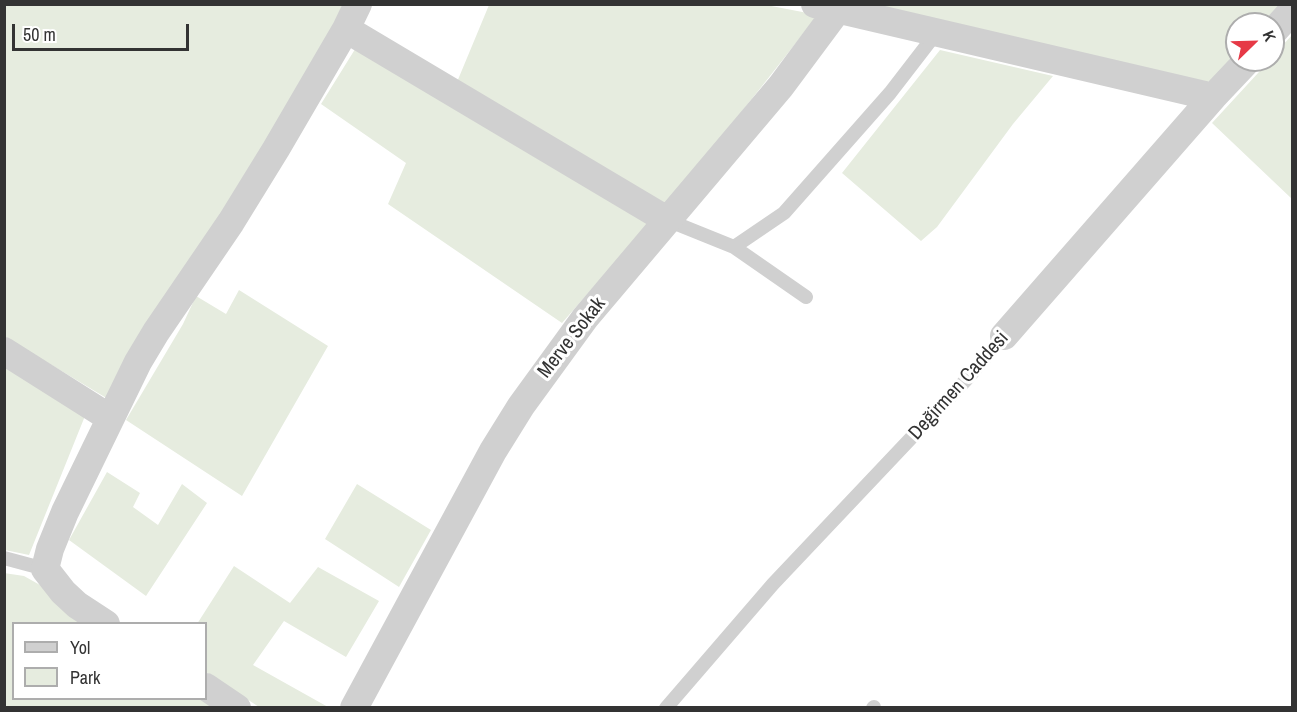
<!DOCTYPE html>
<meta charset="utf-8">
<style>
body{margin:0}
#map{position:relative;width:1297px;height:712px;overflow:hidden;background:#fff;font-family:"Archivo Narrow",sans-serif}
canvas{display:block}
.frame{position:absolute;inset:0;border:6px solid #333;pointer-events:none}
.legend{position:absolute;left:12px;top:622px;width:195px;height:78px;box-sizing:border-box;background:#fff;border:2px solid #adadad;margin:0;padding:8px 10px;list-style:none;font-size:18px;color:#333}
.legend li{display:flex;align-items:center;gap:12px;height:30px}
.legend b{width:30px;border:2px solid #adadad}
.north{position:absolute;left:1225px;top:12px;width:60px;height:60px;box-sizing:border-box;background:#fff;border:2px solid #adadad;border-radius:50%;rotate:67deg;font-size:16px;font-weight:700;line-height:24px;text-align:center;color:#333}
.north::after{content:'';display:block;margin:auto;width:21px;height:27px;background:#e63946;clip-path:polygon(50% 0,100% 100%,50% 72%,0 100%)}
.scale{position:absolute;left:12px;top:24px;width:177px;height:27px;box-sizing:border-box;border:3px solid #333;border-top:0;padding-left:8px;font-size:18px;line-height:21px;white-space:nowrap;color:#333;-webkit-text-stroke:4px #fff;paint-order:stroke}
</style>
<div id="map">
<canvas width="1297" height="712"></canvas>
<div class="frame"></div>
<ul class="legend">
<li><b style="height:8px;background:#d0d0d0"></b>Yol</li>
<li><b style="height:16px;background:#e6ecdf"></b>Park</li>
</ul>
<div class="north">K</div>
<div class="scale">50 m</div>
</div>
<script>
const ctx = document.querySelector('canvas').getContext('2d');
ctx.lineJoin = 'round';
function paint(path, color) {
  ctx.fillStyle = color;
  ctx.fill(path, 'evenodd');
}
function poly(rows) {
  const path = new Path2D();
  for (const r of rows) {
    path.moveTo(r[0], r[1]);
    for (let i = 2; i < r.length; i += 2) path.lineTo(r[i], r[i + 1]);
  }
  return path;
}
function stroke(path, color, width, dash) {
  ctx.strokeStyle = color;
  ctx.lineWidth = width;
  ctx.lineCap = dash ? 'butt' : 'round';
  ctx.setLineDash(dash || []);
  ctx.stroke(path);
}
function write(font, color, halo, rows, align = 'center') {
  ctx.font = font + ' "Archivo Narrow",sans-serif';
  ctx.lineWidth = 6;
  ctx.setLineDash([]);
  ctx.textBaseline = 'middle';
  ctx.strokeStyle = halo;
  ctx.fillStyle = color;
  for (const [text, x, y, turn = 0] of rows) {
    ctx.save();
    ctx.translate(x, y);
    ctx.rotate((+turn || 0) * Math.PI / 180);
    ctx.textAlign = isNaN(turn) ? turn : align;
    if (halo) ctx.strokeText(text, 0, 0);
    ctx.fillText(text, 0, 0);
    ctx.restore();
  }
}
paint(poly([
 [761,4,818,15,665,209,457,82,489,5],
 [4,5,342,5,339,21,108,399,5,337],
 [861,5,1286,5,1269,24,1237,24,1237,60,1239,60,1201,87],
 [1292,35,1292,199,1212,123,1270,60,1273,60,1273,56],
 [357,46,652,220,562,323,388,204,406,163,321,104],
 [940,50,1053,76,1013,124,937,227,921,241,842,173],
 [239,290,328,346,242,496,126,420,183,324,196,296,226,314],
 [4,360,87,411,29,555,5,550],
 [107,472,140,493,133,507,158,525,182,484,207,503,146,596,69,540],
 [357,484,431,530,399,587,325,539],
 [234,566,290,603,318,567,379,601,346,657,284,621,253,665,328,707,259,707,206,672,206,624,197,624],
 [4,573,24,576,40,585,86,623,14,624,14,698,202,698,216,707,5,707]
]), '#e6ecdf');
stroke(poly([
 [667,220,734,247,806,297],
 [734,247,784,213,890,93,937,32],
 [4,558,45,569],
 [666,708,773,584,966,380,1004,336],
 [873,708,874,707]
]), '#d0d0d0', 14);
stroke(poly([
 [815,4,1213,97],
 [346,29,667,220],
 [1273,32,1292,11],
 [1004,336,1213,97,1248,60],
 [4,351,110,418],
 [106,624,77,605,63,592,45,569,50,549,65,512,138,362,156,332,231,222,276,149,346,29,358,4],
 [206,687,237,708],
 [354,708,493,451,521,406,585,318,781,86,842,4]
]), '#d0d0d0', 28);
write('20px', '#333', '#fff', [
 ["Merve Sokak",572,338,-52],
 ["Değirmen Caddesi",959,386,-48]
]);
</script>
